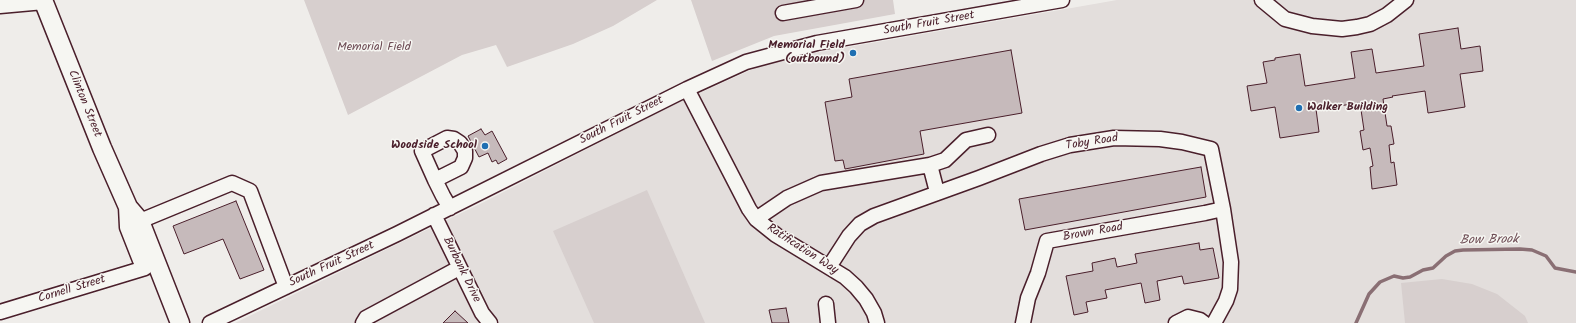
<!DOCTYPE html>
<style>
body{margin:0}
canvas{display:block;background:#efedea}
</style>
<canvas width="1576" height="323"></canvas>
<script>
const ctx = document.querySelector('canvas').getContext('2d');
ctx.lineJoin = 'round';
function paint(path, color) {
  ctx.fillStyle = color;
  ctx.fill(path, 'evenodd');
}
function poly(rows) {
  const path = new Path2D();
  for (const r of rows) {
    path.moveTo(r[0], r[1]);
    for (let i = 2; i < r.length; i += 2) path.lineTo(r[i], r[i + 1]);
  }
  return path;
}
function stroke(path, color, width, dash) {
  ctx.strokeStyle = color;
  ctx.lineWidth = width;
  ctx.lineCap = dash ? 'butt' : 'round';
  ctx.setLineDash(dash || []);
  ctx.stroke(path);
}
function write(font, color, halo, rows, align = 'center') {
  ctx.font = font + ' Kalam,sans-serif';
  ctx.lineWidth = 3;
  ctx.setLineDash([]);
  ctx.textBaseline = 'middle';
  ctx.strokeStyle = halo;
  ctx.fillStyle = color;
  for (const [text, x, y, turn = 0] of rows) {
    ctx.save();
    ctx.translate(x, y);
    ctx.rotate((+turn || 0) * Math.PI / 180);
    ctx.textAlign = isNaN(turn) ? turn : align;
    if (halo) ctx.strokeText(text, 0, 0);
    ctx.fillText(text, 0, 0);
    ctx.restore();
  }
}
paint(poly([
 [1117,0,1576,0,1576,323,235,323,484,202,675,104,760,66,786,58]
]), '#e3dedc');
paint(poly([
 [304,0,657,0,613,26,573,44,507,67,496,45,462,55,348,115],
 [691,0,893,0,895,14,774,36,712,61],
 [647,190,705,323,594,323,553,231],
 [1442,279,1472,284,1497,294,1525,316,1528,323,1405,323,1401,283]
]), '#d7cfce');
stroke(poly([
 [1356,323,1369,294,1380,282,1394,276,1403,278,1410,277,1423,270,1433,268,1446,256,1455,251,1463,250,1520,249,1532,250,1546,256,1555,268,1576,272]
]), '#8a6f74', 3.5);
const building = poly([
 [1458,28,1461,49,1480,46,1483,71,1460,74,1465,107,1428,113,1425,91,1392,96,1393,97,1383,99,1387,126,1391,126,1394,144,1389,145,1391,163,1394,162,1397,185,1372,189,1370,167,1373,166,1370,148,1363,150,1360,131,1364,130,1360,103,1316,109,1319,132,1280,138,1275,107,1251,111,1247,86,1267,83,1263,62,1275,60,1275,58,1300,54,1305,86,1355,78,1351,52,1372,49,1376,73,1424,66,1419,34,1458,28],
 [1011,50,1022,113,920,131,924,154,845,169,843,160,835,161,825,102,852,97,849,79,1011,50],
 [481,129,485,135,492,131,507,159,498,164,496,160,492,162,488,153,479,157,468,136,481,129],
 [1201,167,1206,197,1025,230,1019,199,1201,167],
 [236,201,264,270,240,279,223,239,184,254,173,226,236,201],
 [1199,243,1200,250,1213,248,1219,278,1184,284,1182,276,1157,281,1160,300,1145,303,1141,283,1105,290,1107,298,1086,302,1088,312,1074,315,1066,276,1093,271,1092,263,1115,258,1117,267,1137,263,1135,254,1199,243],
 [786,308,789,323,772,323,769,310,786,308],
 [455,311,468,323,443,323,455,311]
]);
paint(building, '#c6babb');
stroke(building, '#4a1f2b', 1);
const minor = poly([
 [1262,0,1285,19,1312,26,1342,29,1357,27,1370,24,1387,15,1406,0],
 [0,6,44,2],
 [783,13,856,0],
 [687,89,749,209,756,219,776,235,845,277,856,287,866,299,874,313,877,323],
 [930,165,945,160,966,140,988,135],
 [435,180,461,167,465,158,465,151,460,143,454,139,447,138,422,151,435,180,443,196,450,208],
 [434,215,482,313,490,323],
 [756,219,787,198,821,183,930,165,937,192],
 [140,221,232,183,250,191,286,287],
 [829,267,849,236,860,224,874,216,979,178,1041,154,1070,145,1114,138,1160,139,1182,142,1211,149,1223,209,1231,262,1230,289,1226,301,1214,323],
 [826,304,828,323],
 [0,312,145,268],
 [210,323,397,234,687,89,746,62,817,43,1062,0],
 [363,323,366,318,459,268],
 [1023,323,1028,298,1038,273,1047,241,1205,213,1223,209],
 [1176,323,1188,317,1200,320,1204,323]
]);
const major = poly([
 [43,0,102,148,128,207,140,221,180,323],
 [128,207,129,227,142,260]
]);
stroke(minor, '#4a1f2b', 17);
stroke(major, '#4a1f2b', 21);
stroke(minor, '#f6f6f2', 14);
stroke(major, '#f6f6f2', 18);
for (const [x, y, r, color] of [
 [853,53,4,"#1f6fb2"],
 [1299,108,4,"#1f6fb2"],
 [485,146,4,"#1f6fb2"]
]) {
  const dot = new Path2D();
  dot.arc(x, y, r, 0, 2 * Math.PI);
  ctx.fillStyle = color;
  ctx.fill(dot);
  stroke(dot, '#f6f6f2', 1.5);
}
write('12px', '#4a1f2b', '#f6f6f2', [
 ["South Fruit Street",929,24,-10],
 ["Clinton Street",84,104,68],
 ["South Fruit Street",622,121,-27],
 ["Toby Road",1092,143,-9],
 ["Brown Road",1093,233,-10],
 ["Ratification Way",802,250,33],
 ["South Fruit Street",332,265,-25],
 ["Burbank Drive",461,270,64],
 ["Cornell Street",72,290,-17]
]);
write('bold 12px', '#4a1f2b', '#f6f6f2', [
 ["Memorial Field",845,46],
 ["(outbound)",845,60],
 ["Walker Building",1307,108,"left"],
 ["Woodside School",477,146]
], 'right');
write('12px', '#6d4b54', '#f6f6f2', [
 ["Memorial Field",374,48]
]);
write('italic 13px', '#6f4e56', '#f6f6f2', [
 ["Bow Brook",1489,241,-1]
]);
</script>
